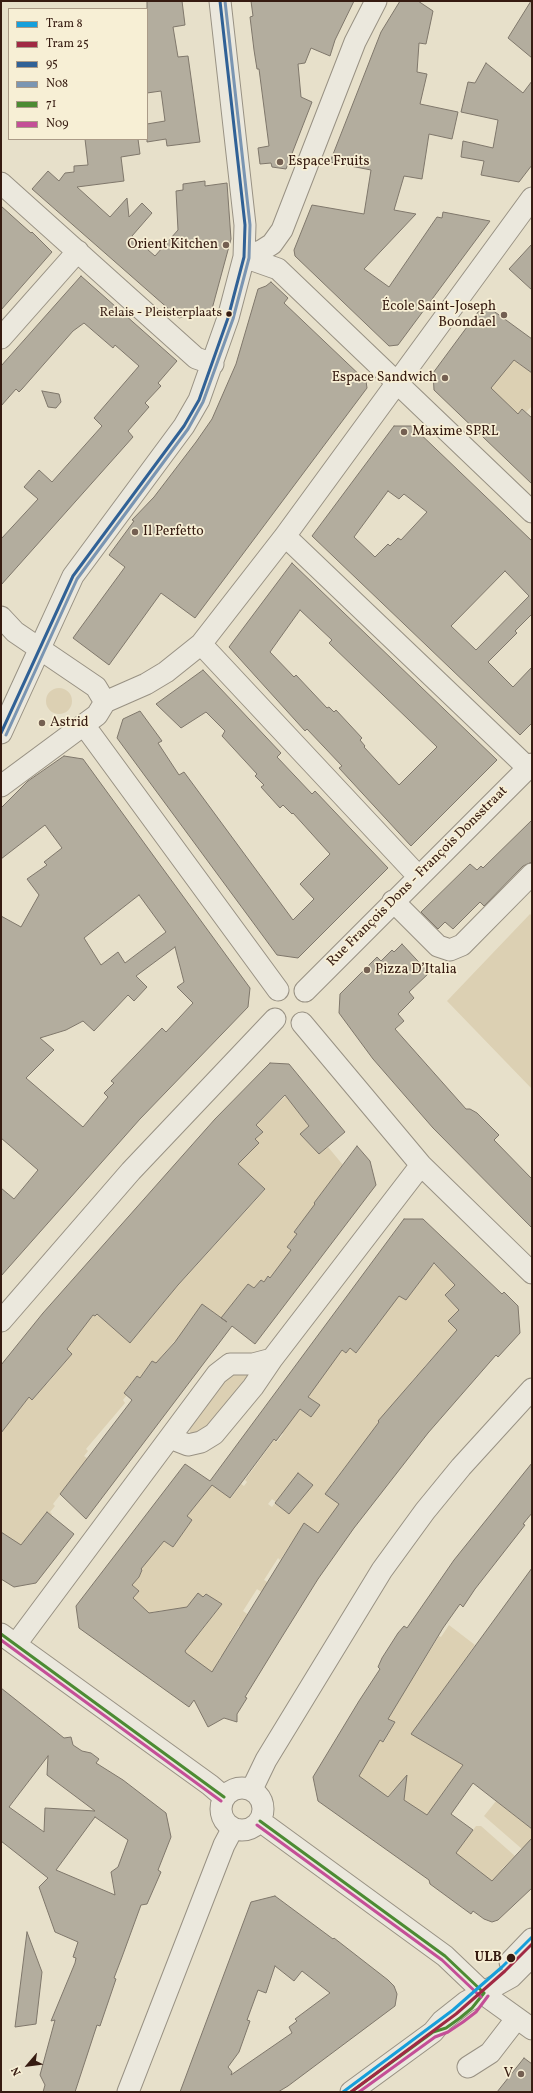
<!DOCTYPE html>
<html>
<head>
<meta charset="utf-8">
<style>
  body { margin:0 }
  #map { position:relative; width:533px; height:2093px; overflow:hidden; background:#e7e0ca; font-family:Vollkorn,serif }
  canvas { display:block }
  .frame { position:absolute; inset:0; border:2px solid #361b11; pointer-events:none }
  .legend { position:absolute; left:8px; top:8px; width:140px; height:132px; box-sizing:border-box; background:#f7efd5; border:1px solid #aa9a87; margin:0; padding:5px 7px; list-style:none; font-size:12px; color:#361b11 }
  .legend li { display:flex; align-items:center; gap:8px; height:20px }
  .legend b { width:20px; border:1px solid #aa9a87 }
  .north { position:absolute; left:8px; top:2045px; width:40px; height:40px; -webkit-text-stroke:3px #f7efd5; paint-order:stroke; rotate:242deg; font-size:11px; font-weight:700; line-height:16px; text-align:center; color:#361b11 }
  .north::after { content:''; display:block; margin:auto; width:14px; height:18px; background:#361b11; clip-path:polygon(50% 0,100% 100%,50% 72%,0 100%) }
</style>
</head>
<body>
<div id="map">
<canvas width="533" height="2093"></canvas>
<div class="frame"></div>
<ul class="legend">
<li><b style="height:5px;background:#169fdb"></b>Tram 8</li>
<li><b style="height:5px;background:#a12944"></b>Tram 25</li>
<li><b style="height:5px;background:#306196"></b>95</li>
<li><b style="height:5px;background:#7a95b2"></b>N08</li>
<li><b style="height:5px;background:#4c8b33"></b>71</li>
<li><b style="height:5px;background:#c44f97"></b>N09</li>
</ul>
<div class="north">N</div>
</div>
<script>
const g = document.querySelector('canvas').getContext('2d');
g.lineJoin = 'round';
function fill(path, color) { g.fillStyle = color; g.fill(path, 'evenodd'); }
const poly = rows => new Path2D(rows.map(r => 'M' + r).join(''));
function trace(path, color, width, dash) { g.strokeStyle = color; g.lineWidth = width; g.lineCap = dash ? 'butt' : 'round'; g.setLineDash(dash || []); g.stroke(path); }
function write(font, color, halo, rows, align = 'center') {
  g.font = font + ' Vollkorn,serif'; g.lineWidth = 3.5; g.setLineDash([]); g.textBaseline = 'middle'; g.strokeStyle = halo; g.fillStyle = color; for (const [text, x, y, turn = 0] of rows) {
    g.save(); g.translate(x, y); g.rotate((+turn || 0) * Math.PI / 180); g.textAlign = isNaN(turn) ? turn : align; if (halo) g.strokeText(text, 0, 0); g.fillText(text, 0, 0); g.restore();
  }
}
fill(poly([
  [506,354,532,373,532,406,526,412,522,409,518,414,507,404,502,409,490,397,490,372,499,378,503,373],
  '46 701a13 13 0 1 1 26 0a13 13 0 1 1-26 0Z',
  [530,914,532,916,532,1089,447,1001],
  [291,1091,303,1106,297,1111,309,1126,300,1134,319,1154,328,1147,343,1165,314,1203,324,1210,304,1219,294,1231,297,1234,287,1247,293,1252,270,1278,268,1276,264,1282,261,1280,254,1288,248,1284,236,1299,227,1322,202,1304,188,1324,185,1349,175,1341,161,1357,165,1360,160,1367,152,1361,140,1378,137,1376,124,1392,127,1395,123,1400,125,1403,86,1449,88,1451,84,1456,88,1459,53,1504,55,1506,50,1512,52,1514,45,1525,39,1522,34,1529,20,1565,7,1536,1,1532,1,1433,29,1397,32,1400,41,1390,39,1388,44,1382,47,1384,72,1354,58,1341,97,1313,130,1343,175,1289,265,1190,229,1155,259,1143,255,1139,263,1132,256,1125],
  [427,1260,433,1266,435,1264,455,1285,445,1295,459,1310,448,1321,469,1327,445,1344,424,1367,426,1369,419,1378,416,1376,331,1485,342,1506,318,1533,304,1524,280,1560,278,1558,264,1580,267,1582,267,1589,275,1601,257,1589,243,1611,260,1623,242,1627,239,1626,230,1641,237,1646,220,1657,216,1666,219,1690,183,1657,186,1652,152,1627,164,1610,153,1612,153,1614,136,1610,140,1605,133,1598,139,1591,131,1584,139,1577,142,1570,139,1568,164,1541,173,1547,192,1520,187,1516,200,1500,210,1483,231,1498,241,1484,244,1486,247,1482,245,1480,274,1440,277,1442,283,1434,277,1429,292,1420,299,1408,320,1405,308,1397,338,1348,346,1353,350,1348,357,1353,368,1337,391,1289,406,1300,417,1286],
  [298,1474,312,1484,289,1514,275,1503,272,1507,268,1504,272,1499,276,1502],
  [222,1604,199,1634,183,1624],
  [228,1374,248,1374,250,1376,210,1434,191,1434,189,1429],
  [449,1625,475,1645,412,1734,463,1765,436,1802,451,1813,440,1829,462,1845,476,1826,481,1826,515,1856,502,1869,508,1875,499,1891,478,1876,481,1872,472,1865,396,1818,400,1787,395,1788,381,1805,349,1782,364,1754,370,1757,380,1740,384,1742,395,1722,385,1717,391,1709,393,1711,402,1696,400,1695,417,1672,439,1636,441,1637],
  [496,1801,532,1829,532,1838,522,1849,484,1816]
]), '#dcd0b3');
const building = poly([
  [147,1,182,1,185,25,173,27,178,57,188,56,200,142,167,146,166,139,147,142,147,124,165,121,161,91,147,93,147,1],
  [251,1,354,1,335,40,330,56,311,48,305,63,298,64,301,97,312,102,286,169,272,167,271,163,260,164,258,148,269,146,259,69,257,69,254,50,250,17,253,16,251,1],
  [400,1,418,1,433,11,426,44,419,43,417,72,427,74,420,104,458,112,452,139,429,134,422,179,404,176,394,210,416,214,364,269,389,287,437,217,442,218,443,212,490,221,398,345,389,346,295,256,294,250,312,205,364,214,371,170,330,162,381,32,400,1],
  [531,1,532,1,532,58,508,38,531,1],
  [486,63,523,93,532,81,532,165,519,182,481,175,484,161,461,157,463,141,493,148,498,120,461,112,468,82,475,83,486,63],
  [85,139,138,139,140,154,121,157,124,181,77,187,110,217,127,198,129,217,142,203,152,213,132,236,155,256,178,230,176,191,183,190,183,184,205,181,205,186,227,183,231,239,212,309,179,318,32,189,48,171,59,181,65,173,74,172,74,166,88,165,85,139],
  [1,206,31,233,32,232,52,252,1,310,1,206],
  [532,244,532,290,509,269,532,244],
  [81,276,177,361,158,383,161,386,145,403,149,407,128,431,133,437,1,585,1,539,38,499,24,487,39,470,52,482,102,426,94,418,139,366,115,345,113,348,84,323,73,331,22,389,19,392,16,389,1,406,1,366,81,276],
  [271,282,288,298,284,303,366,381,367,388,195,618,161,593,109,665,73,638,125,567,109,555,134,521,132,520,154,497,196,442,212,419,236,364,258,289,266,286,271,282],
  [484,304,532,339,532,373,514,360,491,388,518,414,522,409,532,418,532,484,434,390,433,373,484,304],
  [42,391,59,394,61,402,56,408,48,407,42,391],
  [394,426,412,426,532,541,532,614,515,631,517,633,488,662,513,687,532,667,532,723,520,735,312,536,394,426],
  [388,491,399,499,404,494,427,512,401,540,398,538,390,546,388,544,375,557,354,537,388,491],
  [505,571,529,596,476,650,451,626,505,571],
  [292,563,497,760,411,846,339,768,342,766,307,729,305,731,229,647,292,563],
  [300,610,332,640,329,643,437,747,399,785,364,747,365,746,360,740,362,738,336,710,334,712,329,707,327,708,296,675,294,677,270,652,300,610],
  [203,670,281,753,277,757,312,794,315,791,388,868,298,958,277,955,117,738,123,719,140,711,162,741,158,743,179,775,184,772,293,920,314,899,300,884,330,854,293,813,292,814,283,805,280,808,261,787,264,785,255,776,257,774,222,736,225,731,206,712,181,728,156,704,203,670],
  [64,756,83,759,158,862,250,988,248,1007,140,1119,1,1276,1,1188,14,1199,38,1170,1,1138,1,916,21,927,39,895,27,879,47,865,44,862,62,848,45,825,1,859,1,808,28,781,64,756],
  [139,895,166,932,125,963,118,952,101,965,84,938,139,895],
  [175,947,184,982,177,987,193,1003,166,1032,162,1028,111,1081,114,1083,104,1093,108,1097,83,1127,26,1078,54,1050,40,1038,66,1030,83,1021,94,1031,128,995,134,1001,147,987,136,976,175,947],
  [532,820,532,862,523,866,484,906,480,902,453,929,445,922,438,929,421,912,470,864,477,870,481,866,483,868,532,820],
  [402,944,429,973,409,992,414,998,398,1014,404,1021,395,1029,466,1109,470,1109,477,1113,499,1135,494,1140,532,1179,532,1228,433,1128,373,1059,339,1013,340,994,377,957,381,961,392,950,394,952,402,944],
  [270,1063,289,1064,345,1132,319,1154,300,1134,309,1126,285,1095,256,1125,263,1132,255,1139,259,1143,238,1164,265,1189,178,1285,130,1343,97,1314,95,1316,93,1315,67,1349,72,1354,32,1400,29,1397,1,1433,1,1365,43,1313,215,1119,270,1063],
  [357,1146,370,1161,376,1185,255,1344,232,1326,86,1519,60,1494,132,1400,124,1393,137,1376,140,1378,152,1361,156,1363,175,1342,202,1304,227,1322,221,1318,248,1284,254,1288,261,1280,264,1282,268,1276,270,1278,291,1250,287,1247,297,1234,294,1232,315,1204,314,1203,357,1146],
  [404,1219,423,1219,502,1294,504,1292,518,1306,520,1333,498,1357,496,1355,428,1433,354,1528,318,1579,280,1640,245,1697,247,1698,237,1714,237,1722,224,1718,208,1727,194,1700,189,1707,79,1628,76,1606,185,1464,210,1481,404,1219],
  [434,1263,455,1285,445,1295,459,1310,448,1321,457,1330,378,1421,379,1422,325,1494,339,1504,318,1533,304,1523,212,1672,186,1653,185,1651,222,1604,206,1594,203,1597,198,1593,187,1607,149,1613,133,1598,139,1591,132,1585,139,1577,142,1570,141,1569,164,1541,173,1547,192,1520,187,1516,212,1485,230,1498,274,1439,276,1441,300,1409,311,1417,320,1405,308,1397,342,1350,346,1353,350,1348,356,1353,399,1296,406,1300,434,1263],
  [532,1463,532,1513,523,1524,525,1525,475,1589,463,1607,460,1604,443,1628,388,1719,395,1722,383,1742,380,1740,359,1776,388,1797,407,1775,404,1800,427,1815,463,1765,411,1734,532,1568,532,1829,473,1783,451,1814,473,1830,456,1853,492,1881,532,1838,532,1888,498,1920,492,1922,484,1919,473,1911,471,1914,460,1906,430,1884,429,1880,318,1801,313,1777,359,1701,380,1669,378,1667,382,1658,398,1633,404,1626,407,1628,454,1560,532,1463],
  [298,1473,313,1485,289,1514,275,1503,298,1473],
  [47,1512,74,1534,36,1583,14,1587,1,1579,1,1532,21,1545,47,1512],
  [1,1688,64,1738,71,1737,73,1745,82,1751,91,1753,99,1759,96,1763,123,1780,166,1813,171,1837,158,1870,161,1872,147,1904,141,1905,122,1957,114,1978,116,1979,100,2026,97,2025,75,2092,43,2092,45,2085,40,2075,55,2020,51,2021,75,1963,76,1958,73,1957,78,1942,55,1932,39,1887,48,1878,1,1841,1,1688],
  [48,1756,47,1775,95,1811,45,1808,44,1832,9,1807,48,1756],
  [95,1817,128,1840,118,1867,111,1872,115,1895,56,1870,95,1817],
  [275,1896,333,1939,334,1938,388,1980,394,1986,397,1994,395,2006,288,2086,278,2092,180,2092,251,1902,275,1896],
  [275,1966,294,1981,302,1971,330,1993,295,2019,297,2021,289,2027,292,2033,231,2075,232,2072,228,2067,239,2052,250,2021,247,2020,258,1990,266,1993,275,1966],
  [27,1932,42,1972,36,2024,15,2027,27,1932],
  [524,2058,532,2064,532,2092,497,2092,524,2058]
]);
fill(building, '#b3ad9e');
trace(building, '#7f776b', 1);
const minor = poly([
  [1,183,196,358,213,364],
  [244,257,278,269,532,512],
  [244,257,261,251,272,244,282,230,355,42,376,1],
  [1,338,78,251],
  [285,536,528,768],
  [1,617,15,632,96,687,105,702],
  [201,644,418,876],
  [84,725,278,990],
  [1,733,73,576,184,426,199,400,228,318,244,257,245,225,220,1],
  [1,786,97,715,105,702,146,684,166,672,201,644,285,536,532,198],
  [393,901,438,946,450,950,462,945,532,874],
  [305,991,532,764],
  [302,1023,421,1165,532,1273],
  [1,1321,131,1171,275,1019],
  [170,1438,188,1445,201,1442,214,1434,253,1387,272,1359,421,1165],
  [1,1634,210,1785,224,1797],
  [16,1644,217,1374,230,1364,253,1364,272,1359],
  '221 1809a21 21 0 1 1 42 0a21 21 0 1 1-42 0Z',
  [252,1789,266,1760,382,1570,425,1511,461,1467,532,1389],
  [260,1821,445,1956,489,1998,532,2029],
  [510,1962,532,1939],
  [468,2067,490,2053,517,2018],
  [128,2092,224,1845,233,1828],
  [351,2092,433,2032,442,2021,466,2002,511,1977,532,1956]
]);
trace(minor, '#989183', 23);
trace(minor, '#ebe8dd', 21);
trace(poly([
  [1,733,73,576,184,426,199,400,228,318,244,257,245,225,220,1]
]), '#306196', 3);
trace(poly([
  [6,735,77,579,188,429,203,402,233,319,249,258,250,225,225,1]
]), '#7a95b2', 3);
trace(poly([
  [1,1634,224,1797],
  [260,1821,445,1956,484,1993],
  [351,2092,433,2032,446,2028,460,2018,472,2008,484,1993]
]), '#4c8b33', 3);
trace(poly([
  [1,1640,221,1801],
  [257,1825,442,1960,481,1997],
  [359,2092,435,2037,448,2032,463,2022,476,2012,488,1996]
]), '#c44f97', 3);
trace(poly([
  [343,2092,453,2010,502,1967,532,1937]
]), '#169fdb', 3);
trace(poly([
  [351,2092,456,2014,505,1971,532,1944]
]), '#a12944', 3);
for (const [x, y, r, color] of [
  [280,162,4,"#746052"],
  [226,245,4,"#746052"],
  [229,314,3.5,"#361b11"],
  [504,315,4,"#746052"],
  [445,378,4,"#746052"],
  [404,432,4,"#746052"],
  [135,532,4,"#746052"],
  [42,723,4,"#746052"],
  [367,970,4,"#746052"],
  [511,1958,5,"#361b11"],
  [521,2074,4,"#746052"]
]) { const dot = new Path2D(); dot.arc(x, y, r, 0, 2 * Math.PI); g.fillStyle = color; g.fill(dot); trace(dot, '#f7efd5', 1.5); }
write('13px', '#361b11', '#f7efd5', [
  ["Relais - Pleisterplaats",222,314]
], 'right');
write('14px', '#361b11', '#f7efd5', [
  ["Espace Fruits",288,162],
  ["Orient Kitchen",218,245,"right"],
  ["École Saint-Joseph",496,307,"right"],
  ["Boondael",496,323,"right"],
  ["Espace Sandwich",437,378,"right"],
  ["Maxime SPRL",412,432],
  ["Il Perfetto",143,532],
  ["Astrid",50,723],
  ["Pizza D’Italia",375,970],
  ["V",513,2074,"right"]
], 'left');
write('14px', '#361b11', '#f7efd5', [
  ["Rue François Dons - François Donsstraat",418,877,-45]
]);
write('bold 14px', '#361b11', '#f7efd5', [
  ["ULB",502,1958]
], 'right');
</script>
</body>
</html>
